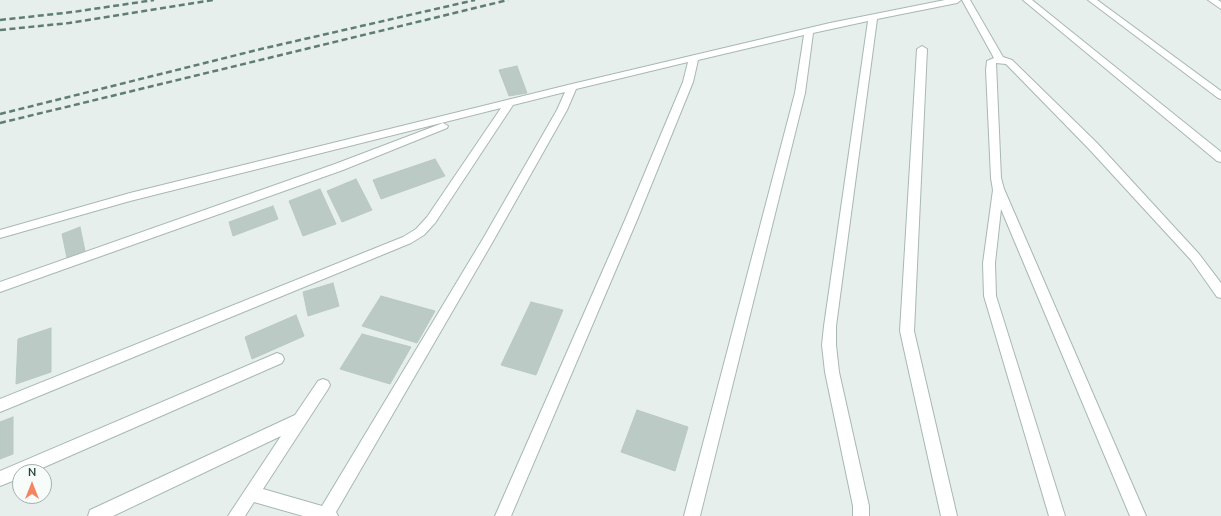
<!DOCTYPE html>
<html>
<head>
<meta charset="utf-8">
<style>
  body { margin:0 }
  #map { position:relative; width:1221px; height:516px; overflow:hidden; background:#e6efeb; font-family:"Nunito Sans",sans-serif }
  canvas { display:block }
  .north { position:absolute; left:12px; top:464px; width:40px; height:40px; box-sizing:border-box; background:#f7fbf9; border:1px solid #a3b1ad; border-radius:50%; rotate:0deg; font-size:11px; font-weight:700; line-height:16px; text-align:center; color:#24423a }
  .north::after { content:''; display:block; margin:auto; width:14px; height:18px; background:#f4845f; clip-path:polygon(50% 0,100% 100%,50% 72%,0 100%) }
</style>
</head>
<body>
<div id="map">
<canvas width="1221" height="516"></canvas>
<div class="north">N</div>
</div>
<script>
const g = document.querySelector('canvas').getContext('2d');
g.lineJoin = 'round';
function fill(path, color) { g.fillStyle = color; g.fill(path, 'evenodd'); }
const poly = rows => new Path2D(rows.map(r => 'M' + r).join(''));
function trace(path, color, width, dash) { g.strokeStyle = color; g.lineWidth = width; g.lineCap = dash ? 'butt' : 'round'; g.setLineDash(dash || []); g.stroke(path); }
const building = poly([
  [517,66,527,93,509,96,499,70,517,66],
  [435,159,445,176,381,199,373,180,435,159],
  [356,179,372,210,342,222,327,191,356,179],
  [320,189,336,224,303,236,289,201,320,189],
  [273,206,278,219,233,236,229,222,273,206],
  [80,227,85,251,67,258,62,234,80,227],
  [333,283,339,306,308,316,303,292,333,283],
  [381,296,435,311,417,343,362,326,381,296],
  [531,302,563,310,536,375,501,365,531,302],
  [296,315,304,336,252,359,245,337,296,315],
  [51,328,51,372,16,384,18,339,51,328],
  [362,334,411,347,390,384,340,369,362,334],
  [637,410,688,427,675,471,621,452,637,410],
  [13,417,13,454,0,459,0,422,13,417]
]);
fill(building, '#bbcac4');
trace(building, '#b8c9c2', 1);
const minor = poly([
  [945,0,961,0,957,3,877,19,836,326,836,345,839,372,869,506,869,516,853,516,853,506,825,372,822,345,824,326,868,21,813,33,805,93,700,516,684,516,795,93,804,35,698,60,693,82,637,220,511,516,495,516,625,220,683,82,688,62,576,89,567,110,492,243,336,512,338,516,303,516,254,502,245,516,228,516,281,436,113,516,88,516,90,510,295,415,318,381,323,379,328,381,330,385,328,389,263,489,322,506,484,237,557,110,565,92,513,105,435,223,424,235,411,243,0,412,0,399,403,237,416,229,427,217,501,108,130,201,0,238,0,230,130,193,572,84,830,23,945,0],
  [962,0,970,0,1003,57,1012,60,1097,143,1199,254,1221,283,1221,298,1217,297,1191,260,1089,149,1006,64,996,63,1001,178,1004,189,1146,516,1130,516,1001,209,995,263,996,296,1065,516,1049,516,984,296,983,263,993,190,991,178,986,70,987,61,994,58,962,0],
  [1023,0,1032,0,1221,152,1221,162,1217,161,1023,0],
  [1088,0,1097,0,1221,91,1221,99,1218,98,1088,0],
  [1208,0,1218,0,1221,2,1221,9,1208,0],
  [922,46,927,49,914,331,957,516,941,516,900,331,917,49,922,46],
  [443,123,448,126,447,128,343,170,0,292,0,282,335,164,443,123],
  [277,353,282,355,284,359,282,363,33,472,20,472,20,478,0,486,0,471,277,353]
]);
trace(minor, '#a8b8b2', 2);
fill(minor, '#fff');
trace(poly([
  [0,20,73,12,154,0],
  [0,30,69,23,213,0],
  [0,114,261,49,475,0],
  [0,123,508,0]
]), '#5f7d75', 2.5, [6, 3.5]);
</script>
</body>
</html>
